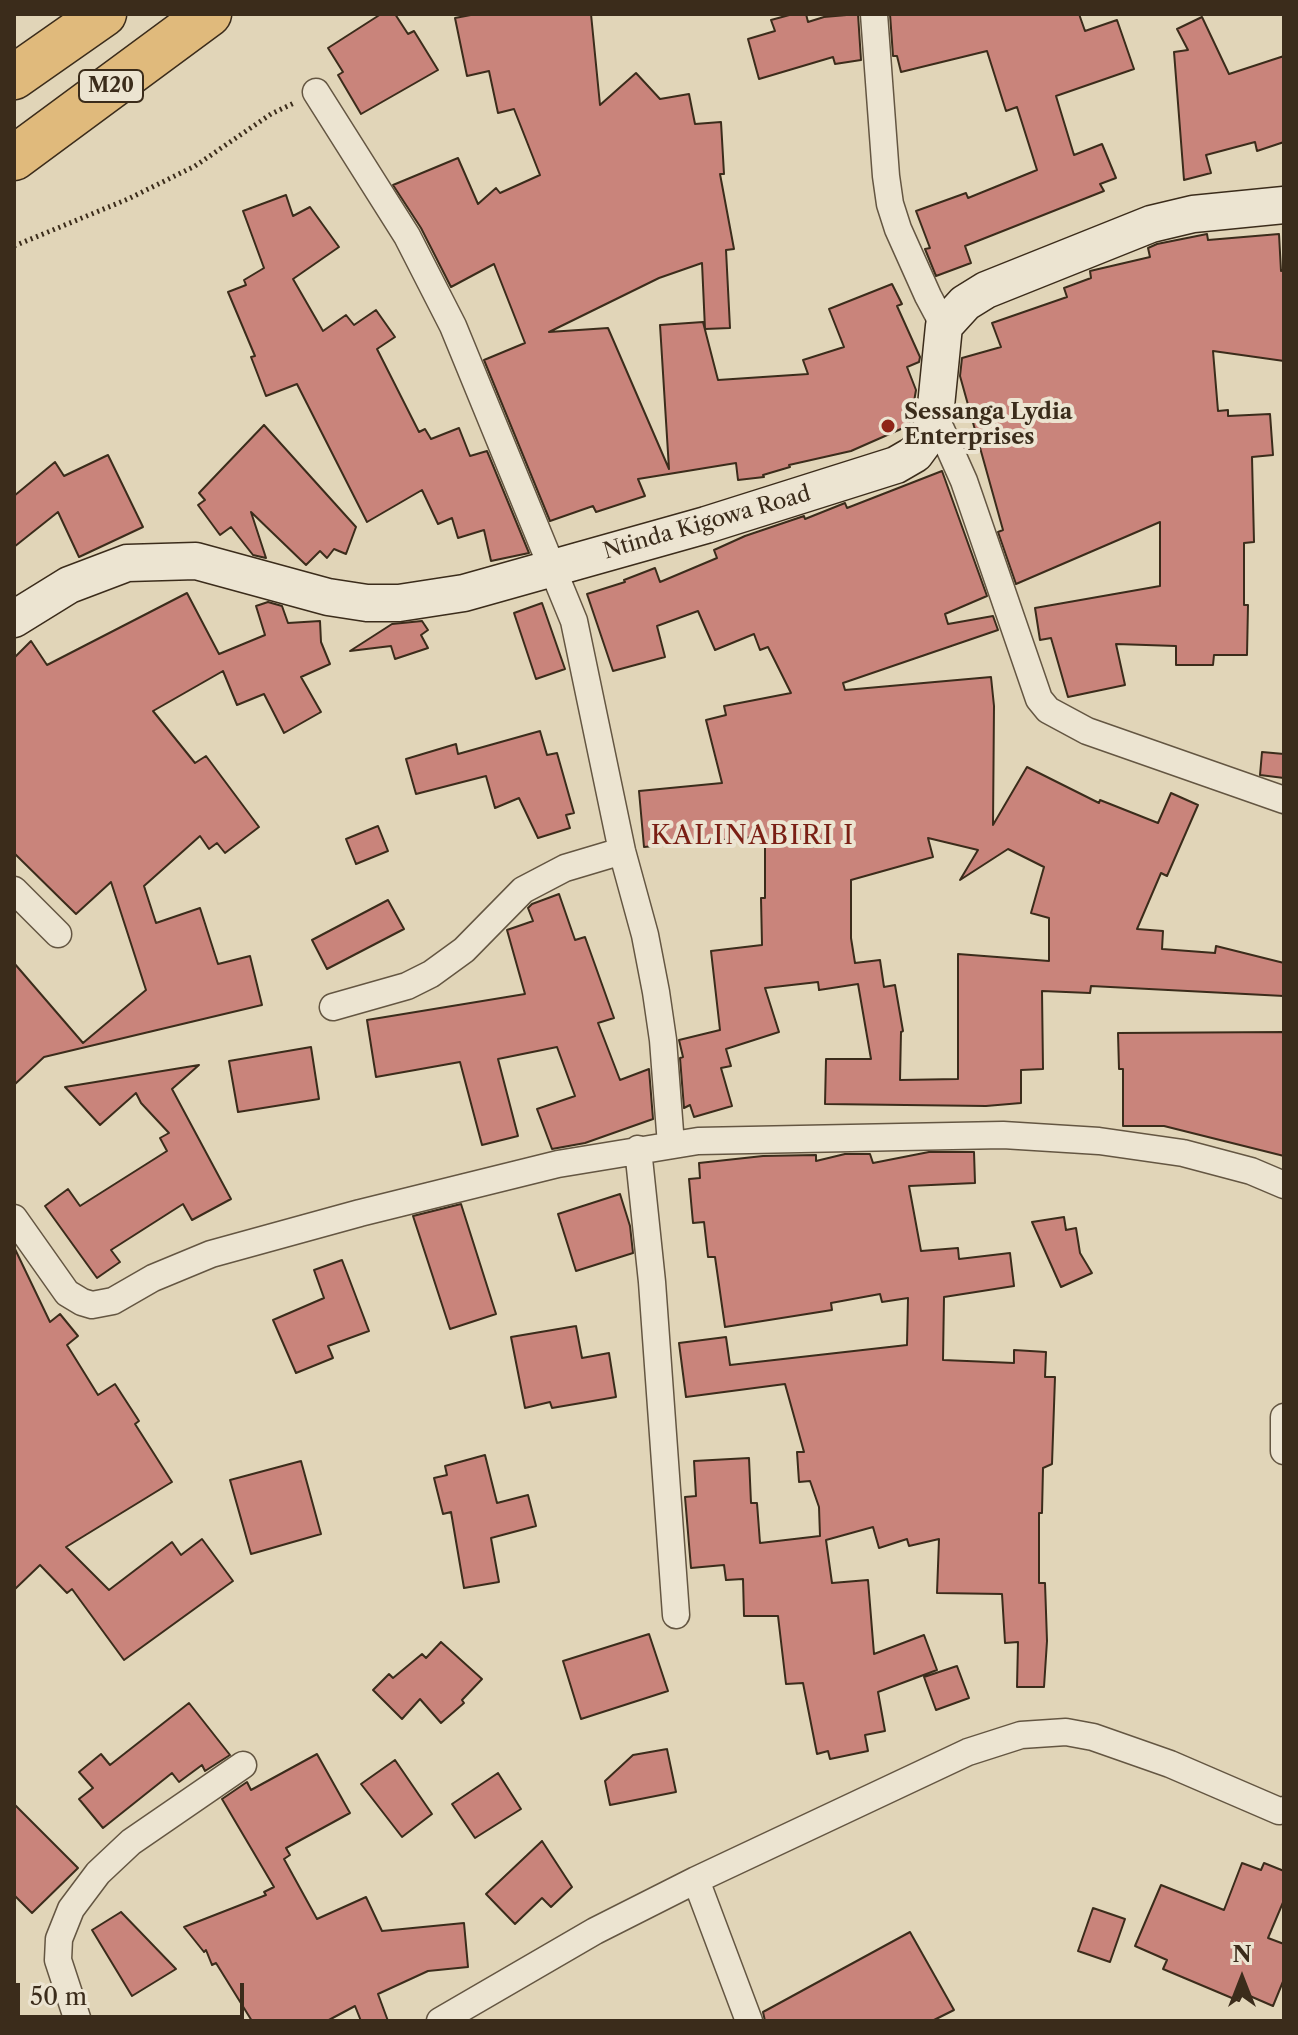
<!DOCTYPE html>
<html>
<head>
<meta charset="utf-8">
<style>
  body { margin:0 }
  #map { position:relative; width:1298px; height:2035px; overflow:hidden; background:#e1d5b8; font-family:"Libre Caslon Text",serif }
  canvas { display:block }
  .frame { position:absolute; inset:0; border:16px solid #3b2c1b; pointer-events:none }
  .north { position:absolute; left:1202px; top:1939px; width:80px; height:80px; -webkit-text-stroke:6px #ece4d1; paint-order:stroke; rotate:0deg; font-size:22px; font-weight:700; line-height:32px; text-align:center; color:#3b2c1b }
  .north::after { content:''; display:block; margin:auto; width:28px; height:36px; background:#3b2c1b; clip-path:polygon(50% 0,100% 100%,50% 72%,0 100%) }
  .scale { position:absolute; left:16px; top:1983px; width:228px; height:36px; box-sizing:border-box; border:4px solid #3b2c1b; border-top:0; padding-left:10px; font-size:24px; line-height:28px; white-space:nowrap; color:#3b2c1b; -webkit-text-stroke:6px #ece4d1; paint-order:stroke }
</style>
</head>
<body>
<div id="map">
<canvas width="1298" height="2035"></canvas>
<div class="frame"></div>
<div class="north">N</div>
<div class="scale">50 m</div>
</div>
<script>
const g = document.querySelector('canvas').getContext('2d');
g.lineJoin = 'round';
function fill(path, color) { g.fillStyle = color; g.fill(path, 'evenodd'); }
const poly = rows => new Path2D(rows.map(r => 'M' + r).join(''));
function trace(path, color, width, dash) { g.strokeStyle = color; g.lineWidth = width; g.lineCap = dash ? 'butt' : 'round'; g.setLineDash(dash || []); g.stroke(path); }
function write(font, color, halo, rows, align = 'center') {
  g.font = font + ' "Libre Caslon Text",serif'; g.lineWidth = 8; g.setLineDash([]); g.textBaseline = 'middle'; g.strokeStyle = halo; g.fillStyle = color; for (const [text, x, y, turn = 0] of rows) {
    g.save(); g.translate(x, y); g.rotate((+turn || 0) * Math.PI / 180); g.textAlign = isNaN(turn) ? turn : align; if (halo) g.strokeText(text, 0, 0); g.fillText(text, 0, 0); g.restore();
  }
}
const building = poly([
  [381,14,395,14,408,34,414,31,438,70,361,114,338,75,343,72,328,48,381,14],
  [476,14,591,14,600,105,636,73,660,99,689,94,695,124,721,122,724,174,720,174,734,249,726,250,730,328,705,329,702,263,659,278,549,332,608,328,669,469,660,325,703,322,718,380,808,374,803,360,844,347,829,309,892,284,902,304,897,306,920,357,919,362,907,367,916,390,910,425,851,451,789,465,790,467,763,475,764,477,738,480,736,463,638,479,645,496,596,512,593,506,550,521,484,360,525,343,494,264,451,287,421,228,393,185,458,158,478,204,496,188,500,193,540,175,514,109,498,113,489,71,467,76,455,18,476,14],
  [793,14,806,14,808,22,824,17,858,14,861,60,835,64,833,57,759,79,748,39,775,31,771,20,793,14],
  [890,14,1079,14,1085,31,1117,20,1134,69,1056,96,1074,155,1102,144,1116,178,1100,184,1104,191,965,246,971,263,936,276,925,249,930,248,916,211,966,193,968,198,1037,170,1017,107,1006,111,987,51,901,72,897,56,893,56,890,14],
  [1202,17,1229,74,1284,56,1284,142,1257,151,1255,142,1206,155,1211,173,1184,180,1174,52,1188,50,1177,29,1202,17],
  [286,195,293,216,310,207,339,247,293,279,323,331,346,315,354,325,376,310,395,337,377,349,419,432,425,429,431,439,459,428,470,456,487,451,529,553,491,561,484,530,458,538,452,518,438,524,422,490,367,522,297,384,266,396,251,357,255,356,228,292,246,285,244,280,264,268,243,211,286,195],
  [1207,234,1208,240,1279,234,1281,271,1284,270,1284,361,1213,351,1218,411,1228,410,1228,416,1270,414,1273,455,1252,457,1254,542,1244,543,1244,605,1248,605,1247,655,1214,655,1213,665,1176,665,1176,646,1116,644,1125,685,1068,697,1051,638,1040,640,1035,608,1160,586,1160,522,1016,584,998,532,1003,530,960,376,962,358,1001,347,992,323,1067,297,1064,288,1091,278,1090,271,1150,257,1148,248,1157,244,1207,234],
  [264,425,356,527,346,554,334,549,327,558,320,551,306,565,251,512,266,558,253,555,231,527,220,535,198,505,205,500,199,493,264,425],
  [108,455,143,527,79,557,58,512,14,547,14,496,55,462,64,476,108,455],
  [942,471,987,596,945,614,948,624,993,616,998,630,843,683,845,690,991,677,994,706,993,825,1027,767,1099,803,1100,800,1158,823,1171,793,1198,805,1167,876,1161,873,1137,929,1163,931,1162,949,1215,953,1216,946,1284,963,1284,996,1091,986,1090,993,1042,991,1043,1069,1021,1070,1021,1103,986,1106,825,1104,826,1059,871,1059,858,984,819,990,818,982,765,988,779,1032,726,1049,731,1066,721,1068,732,1106,694,1117,690,1105,684,1108,680,1058,683,1057,679,1040,720,1030,711,951,762,945,761,898,765,898,765,836,644,847,639,791,722,783,706,720,726,715,724,706,791,693,768,647,760,650,754,634,715,650,698,611,657,626,665,657,613,671,587,594,625,582,624,580,655,568,660,582,717,558,714,550,745,536,804,516,805,519,845,503,847,508,942,471],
  [928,838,978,850,960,880,1008,849,1044,867,1031,913,1049,918,1049,961,958,954,958,1079,900,1080,901,1032,903,1031,895,985,884,987,880,960,855,963,851,938,851,880,933,857,928,838],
  [187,593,219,654,265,635,256,606,268,602,282,606,288,623,320,621,321,642,330,664,301,677,321,712,284,733,264,694,237,705,223,671,153,711,195,763,206,756,259,827,225,853,217,843,209,849,200,836,144,886,156,923,200,908,218,964,250,956,262,1005,44,1057,14,1085,14,963,83,1043,146,990,111,882,76,914,14,853,14,658,31,641,47,665,187,593],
  [542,603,565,669,536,679,514,613,542,603],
  [422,621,428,630,421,635,428,648,395,659,391,646,350,651,392,624,422,621],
  [540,731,547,755,557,753,574,813,566,815,570,828,538,838,519,798,495,808,486,776,416,794,406,759,456,744,458,754,540,731],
  [1262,752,1284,754,1284,778,1260,775,1262,752],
  [378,826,388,851,356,864,346,839,378,826],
  [559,894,575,940,585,937,614,1018,598,1023,620,1080,649,1069,653,1119,585,1143,552,1149,537,1109,575,1096,557,1047,498,1059,518,1136,482,1145,460,1062,376,1077,367,1020,525,994,507,930,533,921,528,908,532,904,559,894],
  [388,900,404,929,327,969,312,940,388,900],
  [1284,1032,1284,1156,1164,1126,1123,1126,1123,1069,1119,1069,1118,1033,1284,1032],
  [311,1047,319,1099,238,1112,229,1061,311,1047],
  [199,1065,172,1089,231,1199,192,1220,183,1204,111,1250,120,1262,97,1278,45,1206,68,1189,80,1206,167,1151,160,1138,169,1133,141,1103,136,1093,100,1125,65,1087,199,1065],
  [929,1152,974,1152,975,1183,909,1186,921,1251,958,1248,959,1259,1010,1253,1014,1286,944,1297,943,1360,1014,1363,1014,1350,1046,1352,1045,1377,1055,1377,1052,1464,1043,1468,1042,1513,1039,1513,1039,1583,1045,1583,1047,1641,1044,1687,1017,1687,1018,1642,1005,1643,1002,1594,937,1593,939,1539,909,1546,907,1539,879,1548,873,1527,826,1540,832,1583,868,1580,874,1654,924,1635,937,1670,878,1692,885,1731,865,1735,868,1751,830,1759,828,1751,817,1754,803,1683,786,1684,778,1616,744,1616,743,1579,726,1580,724,1565,691,1568,685,1497,696,1496,694,1461,749,1458,751,1503,757,1503,760,1543,820,1536,819,1507,810,1481,799,1482,797,1452,804,1452,785,1384,686,1397,679,1343,726,1337,730,1365,907,1345,908,1298,882,1302,880,1294,831,1303,832,1310,725,1327,715,1257,708,1257,704,1222,693,1223,689,1179,700,1178,699,1163,763,1156,816,1155,816,1161,845,1154,870,1154,873,1163,929,1152],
  [620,1194,630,1226,633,1253,576,1271,558,1214,620,1194],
  [461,1204,496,1314,450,1329,413,1216,461,1204],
  [1064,1217,1066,1230,1076,1228,1080,1253,1092,1273,1061,1287,1032,1222,1064,1217],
  [14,1247,50,1322,60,1314,78,1336,67,1345,98,1395,115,1384,139,1421,135,1424,172,1482,66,1547,109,1590,172,1542,181,1555,202,1539,233,1581,124,1660,72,1589,67,1593,40,1565,14,1590,14,1247],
  [342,1260,369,1331,328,1346,333,1358,296,1373,273,1320,324,1298,314,1270,342,1260],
  [576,1326,582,1358,609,1353,616,1397,552,1408,550,1402,525,1408,511,1337,576,1326],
  [485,1455,497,1503,528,1495,536,1526,491,1538,499,1582,464,1588,451,1512,443,1514,434,1478,447,1475,445,1466,485,1455],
  [301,1461,321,1534,251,1554,230,1480,301,1461],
  [649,1634,668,1691,581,1719,563,1661,649,1634],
  [441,1642,482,1679,462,1700,464,1703,441,1723,420,1699,402,1719,373,1690,389,1674,393,1678,422,1654,426,1658,441,1642],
  [957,1666,969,1698,936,1710,924,1677,957,1666],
  [189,1703,230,1755,205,1771,202,1765,179,1782,172,1773,103,1828,79,1799,93,1788,79,1772,101,1754,110,1765,189,1703],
  [667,1749,676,1792,610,1805,605,1781,633,1755,667,1749],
  [317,1754,350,1813,286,1848,290,1855,284,1859,317,1919,366,1897,382,1931,464,1923,468,1967,428,1971,378,1994,388,2021,361,2021,355,2006,327,2021,252,2021,216,1963,212,1965,206,1950,204,1952,184,1927,266,1895,264,1892,274,1887,222,1799,247,1782,251,1790,317,1754],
  [395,1760,432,1814,402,1837,361,1784,395,1760],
  [498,1773,521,1809,475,1838,452,1804,498,1773],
  [14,1804,78,1868,32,1913,14,1895,14,1804],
  [542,1841,572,1887,551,1907,542,1898,515,1924,486,1894,542,1841],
  [1242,1863,1261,1870,1264,1863,1284,1871,1284,1900,1268,1938,1284,1944,1284,1979,1273,2006,1243,1993,1239,2001,1163,1969,1167,1960,1135,1946,1161,1885,1224,1910,1242,1863],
  [1093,1908,1125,1919,1110,1962,1078,1951,1093,1908],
  [121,1912,176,1969,132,1996,92,1930,121,1912],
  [910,1932,954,2010,932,2021,765,2021,763,2012,910,1932]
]);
fill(building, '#c9847b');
trace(building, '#3b2c1b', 2);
const street = poly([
  [874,14,886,176,890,204,898,229,928,296,944,326],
  [316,92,407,236,453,326,574,621,622,851,645,935,656,992,663,1040,671,1145],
  [935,416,964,481,1039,699,1048,710,1087,731,1284,800],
  [14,890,58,934],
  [333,1007,407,986,431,974,464,950,523,890,565,868,622,851],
  [638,1149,652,1282,676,1615],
  [14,1218,67,1293,82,1302,92,1305,113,1301,153,1278,211,1254,360,1213,558,1164,698,1141,1003,1135,1099,1141,1183,1153,1251,1171,1284,1185],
  [1284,1417,1284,1451],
  [696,1880,749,2021],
  [78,2021,58,1960,59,1939,71,1909,98,1873,131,1842,243,1765],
  [440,2021,595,1931,696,1880,968,1752,1021,1735,1066,1732,1093,1737,1170,1764,1279,1811,1284,1810]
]);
const secondary = poly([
  [14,619,69,585,127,563,196,561,328,597,367,603,399,603,464,593,706,525,896,465,915,454,929,435,935,416,944,326,965,303,986,290,1151,224,1193,214,1284,205]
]);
const highway = poly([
  [14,77,104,14],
  [14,158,209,14]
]);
trace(street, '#645642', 29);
trace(secondary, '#3b2c1b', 39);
trace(highway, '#3b2c1b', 47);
trace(poly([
  [14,246,128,199,195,166,271,114,294,103]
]), '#3b2c1b', 5, [2, 4]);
trace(street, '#ece4d1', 26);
trace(secondary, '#ece4d1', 36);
trace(highway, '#e0ba7c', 44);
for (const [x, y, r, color] of [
  [888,426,8,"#8f2418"]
]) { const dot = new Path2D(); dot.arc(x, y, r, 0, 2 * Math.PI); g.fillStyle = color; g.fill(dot); trace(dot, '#ece4d1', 3); }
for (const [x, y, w] of [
  [111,86,64]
]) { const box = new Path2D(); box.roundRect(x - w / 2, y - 16, w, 32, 6); g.fillStyle = '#ece4d1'; g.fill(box); trace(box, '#3b2c1b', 2); }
write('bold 20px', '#3b2c1b', null, [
  ["M20",111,86]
]);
write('bold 22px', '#3b2c1b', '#ece4d1', [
  ["Sessanga Lydia",904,413],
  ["Enterprises",904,438]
], 'left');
write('22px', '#3b2c1b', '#ece4d1', [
  ["Ntinda Kigowa Road",707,523,-16]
]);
g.letterSpacing = '2px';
write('26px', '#7a1f14', '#ece4d1', [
  ["KALINABIRI I",753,836]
]);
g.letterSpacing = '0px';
</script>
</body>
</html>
